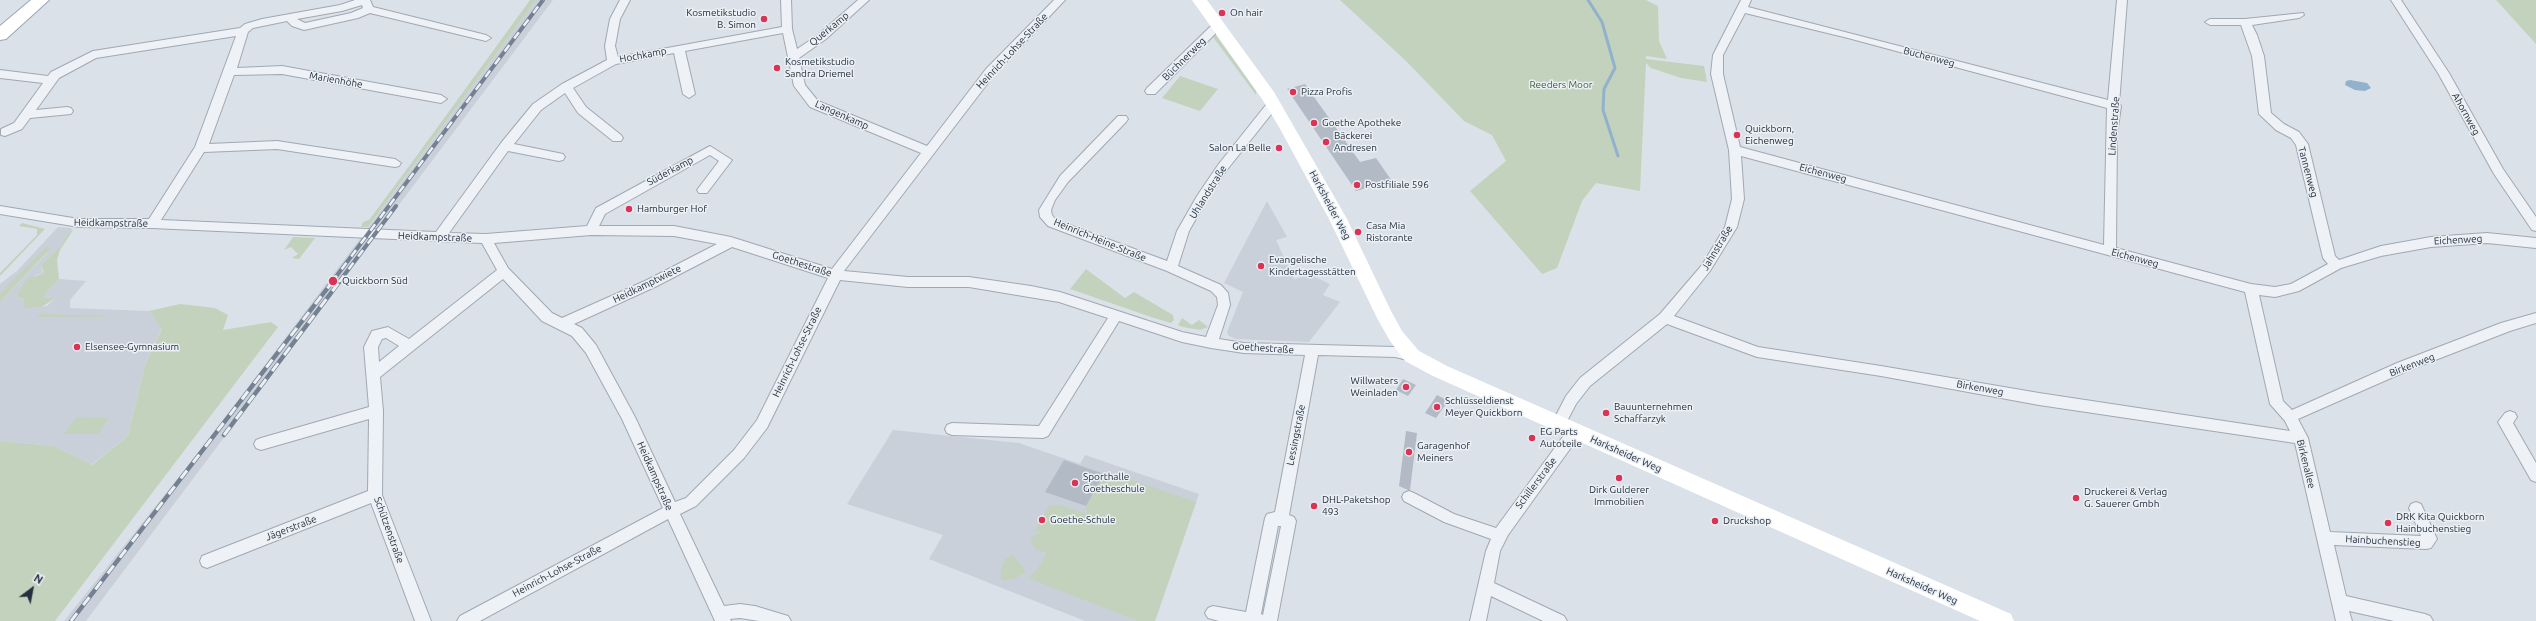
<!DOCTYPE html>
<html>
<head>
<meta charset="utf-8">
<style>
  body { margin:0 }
  #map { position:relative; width:2536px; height:621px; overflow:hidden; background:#dbe1e8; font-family:Ubuntu,sans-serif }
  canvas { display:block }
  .north { position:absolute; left:12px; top:569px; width:40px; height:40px; -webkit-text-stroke:3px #ebf0f5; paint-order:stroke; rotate:32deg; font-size:11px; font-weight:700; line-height:16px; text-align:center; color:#242f3f }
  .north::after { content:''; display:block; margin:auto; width:14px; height:18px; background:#242f3f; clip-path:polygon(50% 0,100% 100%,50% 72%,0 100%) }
</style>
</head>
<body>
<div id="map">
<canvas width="2536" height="621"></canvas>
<div class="north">N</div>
</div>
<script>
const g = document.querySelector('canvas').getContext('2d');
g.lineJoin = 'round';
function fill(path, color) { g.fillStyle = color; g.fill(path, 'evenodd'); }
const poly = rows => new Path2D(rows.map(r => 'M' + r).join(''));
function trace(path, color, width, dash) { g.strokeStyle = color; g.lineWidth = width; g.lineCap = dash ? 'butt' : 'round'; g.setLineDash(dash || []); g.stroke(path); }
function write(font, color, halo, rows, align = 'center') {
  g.font = font + ' Ubuntu,sans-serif'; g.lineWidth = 3; g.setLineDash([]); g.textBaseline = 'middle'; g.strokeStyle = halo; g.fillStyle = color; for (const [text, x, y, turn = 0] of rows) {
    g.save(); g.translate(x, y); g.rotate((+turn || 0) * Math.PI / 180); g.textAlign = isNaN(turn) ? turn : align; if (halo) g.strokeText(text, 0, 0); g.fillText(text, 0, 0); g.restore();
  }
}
fill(poly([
  [536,0,553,0,86,621,64,621,210,438,350,252],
  [1267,201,1287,237,1276,240,1294,279,1311,275,1330,284,1323,295,1340,302,1309,342,1236,339,1229,336,1227,332,1243,292,1224,283],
  [58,227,70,228,73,230,66,235,61,245,41,265,42,271,44,273,36,275,22,286,16,297,24,299,33,308,47,306,55,298,43,297,59,279,86,281,70,300,70,308,149,311,162,328,145,365,128,436,91,465,54,446,0,441,0,302,50,250,0,293,0,284,17,271],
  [893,430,1019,443,1080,464,1085,455,1199,494,1155,621,1085,621,929,559,943,535,847,504]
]), '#c9d0da');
fill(poly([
  [530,0,536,0,368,227,361,227,363,222,369,220,410,165],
  [1340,0,1646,0,1658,6,1659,41,1667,59,1646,56,1646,59,1704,66,1707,82,1681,78,1651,68,1646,63,1640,191,1596,183,1582,201,1557,268,1542,274,1470,191,1506,161,1492,135,1464,121,1405,60],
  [2495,0,2536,0,2536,44,2497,1],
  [1215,34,1256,91,1256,95,1213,37],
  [1180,76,1218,89,1200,111,1162,98],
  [22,223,45,229,0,276,0,273,37,235,37,229,19,226],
  [73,230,60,250,57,260,59,279,43,297,55,298,42,307,28,308,23,306,24,299,16,297,22,286,27,279,44,273,41,265,61,245,66,235],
  [293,237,315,238,299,259,292,258,298,254,291,247,284,250],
  [46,247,51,248,0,302,0,293],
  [1086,269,1125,298,1134,292,1173,315,1174,320,1171,323,1154,318,1070,289],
  [180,304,215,308,228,315,223,330,271,322,278,327,55,621,0,621,0,441,54,446,92,465,128,436,145,365,162,329,149,311],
  [40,314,105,316,107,317,38,317],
  [1182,318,1192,325,1199,320,1208,327,1200,330,1183,327,1178,325],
  [76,417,109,418,98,434,64,434],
  [1106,471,1196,502,1155,621,1138,621,1028,578,1038,568,1047,553,1037,550,1031,543,1032,537,1043,531,1035,531,1049,506,1060,505,1087,514,1086,506],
  [1012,554,1023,567,1025,573,1014,579,1001,580,1001,569,1005,560]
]), '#c3d2bc');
fill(poly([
  [2350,80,2367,83,2371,88,2365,91,2355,90,2345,85,2346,81]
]), '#92b1cc');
trace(poly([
  [1588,0,1602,22,1615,68,1604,89,1603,110,1618,156]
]), '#92b1cc', 3);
fill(poly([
  [1305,84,1360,162,1376,158,1392,181,1356,191,1287,89],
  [1403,379,1416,385,1408,396,1396,390],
  [1437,395,1448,401,1436,418,1425,413],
  [1406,431,1417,433,1410,490,1408,490,1399,486],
  [1064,460,1104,474,1086,506,1045,492]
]), '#b2bac5');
const minor = poly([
  [355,0,370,0,373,7,486,35,491,38,486,41,370,13,358,18,304,30,292,26,287,21,253,28,248,32,237,68,282,66,441,95,447,99,441,103,282,74,234,75,209,144,277,141,395,159,401,163,399,166,395,167,277,149,204,152,161,220,436,232,501,143,533,104,562,84,607,60,605,46,610,19,620,0,630,0,620,19,615,46,618,57,782,27,781,0,791,0,792,29,797,49,818,35,858,0,869,0,826,39,799,58,805,85,818,101,927,146,986,69,1054,0,1065,0,994,75,844,271,908,277,969,277,1031,286,1060,292,1182,332,1206,337,1218,305,1217,297,1211,291,1167,271,1048,226,1040,217,1039,210,1060,176,1118,116,1126,116,1128,119,1126,122,1068,182,1055,200,1051,210,1052,215,1056,220,1167,261,1177,231,1197,196,1218,165,1269,101,1273,100,1277,101,1279,104,1277,107,1226,171,1206,201,1189,231,1178,266,1221,285,1228,293,1230,305,1219,339,1244,343,1395,347,1417,352,1419,356,1417,360,1412,361,1395,357,1318,355,1289,515,1294,517,1296,521,1277,621,1219,621,1208,618,1205,613,1208,608,1213,606,1246,612,1265,518,1267,514,1275,512,1305,355,1244,353,1211,348,1182,342,1119,321,1048,436,1043,438,952,435,947,433,945,429,947,425,952,423,1039,426,1108,318,1059,302,969,287,908,287,840,280,767,428,744,458,696,506,680,514,724,606,740,604,755,606,788,616,791,621,759,621,740,618,730,619,731,621,715,621,668,519,480,621,457,621,460,616,663,508,622,419,586,353,572,336,542,321,503,279,380,377,383,411,382,495,431,621,415,621,371,503,207,568,202,566,200,561,202,556,368,491,369,419,261,450,256,448,254,444,256,440,261,438,369,407,364,347,372,331,388,327,409,339,497,270,482,243,152,228,79,227,0,214,0,206,79,219,149,219,195,147,236,36,96,58,59,78,36,110,67,107,71,108,73,111,71,114,30,118,22,129,5,136,1,135,1,129,14,123,43,83,0,78,0,70,48,76,51,72,93,51,240,28,245,24,262,19,340,5,355,0],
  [362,5,363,8,351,13,305,23,297,19,342,11,362,5],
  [783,33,794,86,810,107,921,153,832,269,731,237,674,226,599,226,605,214,710,155,719,161,697,190,699,193,707,193,732,160,710,146,596,208,587,226,486,234,449,233,508,151,559,161,563,160,565,157,563,154,514,144,541,110,565,93,578,113,613,141,621,141,623,138,621,135,586,107,573,88,616,64,674,53,683,94,689,98,695,94,685,51,783,33],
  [591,235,674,236,717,244,647,280,562,318,552,313,508,268,494,243,591,235],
  [732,247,828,278,757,420,734,450,686,498,675,502,635,417,596,345,582,328,574,324,657,286,732,247],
  [386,338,399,346,379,362,378,347,382,339,386,338],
  [1278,526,1281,526,1263,615,1261,614,1278,526],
  [1741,0,1751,0,1748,7,2108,100,2117,0,2127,0,2119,104,2121,106,2117,134,2116,248,2251,284,2275,287,2291,284,2328,264,2323,258,2296,145,2291,138,2276,130,2259,114,2252,56,2241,25,2210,25,2205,22,2210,19,2245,19,2303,13,2304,15,2299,18,2252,25,2257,35,2264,56,2271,113,2284,124,2299,132,2308,144,2335,256,2339,260,2381,246,2431,237,2487,233,2536,238,2536,248,2487,243,2431,247,2381,256,2341,268,2299,291,2275,297,2259,295,2283,401,2292,410,2397,363,2501,323,2536,313,2536,323,2510,331,2407,371,2298,419,2308,438,2330,532,2421,536,2409,508,2411,504,2416,502,2421,504,2437,539,2431,548,2426,549,2334,545,2346,596,2425,614,2430,616,2433,621,2394,621,2349,611,2352,621,2336,621,2295,443,2039,405,1881,376,1757,357,1667,324,1590,386,1576,404,1564,427,1559,429,1554,427,1552,423,1566,396,1580,378,1660,314,1702,265,1725,227,1732,199,1729,150,1711,74,1713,55,1741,0],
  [1745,13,1848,38,2107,108,2104,245,1740,147,1723,74,1723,55,1745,13],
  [1741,156,2245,292,2270,404,2285,421,2290,431,2039,393,1881,366,1758,347,1674,316,1710,271,1737,227,1744,199,1741,156],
  [2391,0,2401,0,2449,73,2503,169,2536,217,2536,231,2532,230,2494,174,2438,73,2391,0],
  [1217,23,1221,24,1221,28,1155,94,1147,94,1145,91,1147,88,1213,24,1217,23],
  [2510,411,2515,413,2517,417,2513,423,2536,463,2536,482,2531,480,2498,422,2505,413,2510,411],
  [1575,425,1580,427,1582,431,1580,435,1508,535,1500,551,1494,583,1564,616,1567,621,1543,621,1491,596,1486,621,1470,621,1486,551,1491,539,1444,522,1404,501,1402,497,1404,493,1409,491,1414,493,1454,514,1496,528,1570,427,1575,425]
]);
const primary = poly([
  [31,0,49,0,6,39,0,40,0,26,31,0]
]);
trace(minor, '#a0a8b2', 2);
trace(primary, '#9aa6b4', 2);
fill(minor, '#eef1f6');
fill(poly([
  [1192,0,1207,0,1274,92,1347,219,1391,311,1402,331,1419,351,1447,366,2011,614,2014,621,1980,621,1433,376,1405,361,1390,341,1377,318,1329,219,1279,127,1262,99,1192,0]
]), '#fff');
fill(primary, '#fff');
const railFar1 = poly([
  [332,282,543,0],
  [339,282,396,206]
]);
const rail = poly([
  [224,435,340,281],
  [71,621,333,281]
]);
trace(railFar1, '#748192', 4);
trace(rail, '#748192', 4.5);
trace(railFar1, '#ebf0f5', 2.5, [8]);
trace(rail, '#ebf0f5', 3, [10]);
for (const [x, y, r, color] of [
  [1222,13,4,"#db3255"],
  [764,19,4,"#db3255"],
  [777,68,4,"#db3255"],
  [1293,92,4,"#db3255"],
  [1314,123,4,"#db3255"],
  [1737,135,4,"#db3255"],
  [1326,142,4,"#db3255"],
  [1279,148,4,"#db3255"],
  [1357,185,4,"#db3255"],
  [629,209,4,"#db3255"],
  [1358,232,4,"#db3255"],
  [1261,266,4,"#db3255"],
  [333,281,5,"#db3255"],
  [77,347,4,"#db3255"],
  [1406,387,4,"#db3255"],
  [1437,407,4,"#db3255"],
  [1606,413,4,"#db3255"],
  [1532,438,4,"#db3255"],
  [1409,452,4,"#db3255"],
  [1619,478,4,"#db3255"],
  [1075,483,4,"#db3255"],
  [2076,498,4,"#db3255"],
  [1314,506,4,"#db3255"],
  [1042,520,4,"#db3255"],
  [1715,521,4,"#db3255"],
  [2388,523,4,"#db3255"]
]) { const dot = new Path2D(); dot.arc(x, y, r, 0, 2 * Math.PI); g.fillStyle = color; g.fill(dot); trace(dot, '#ebf0f5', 1.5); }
write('10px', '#242f3f', '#ebf0f5', [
  ["Kosmetikstudio",756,13,"right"],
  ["B. Simon",756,25,"right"],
  ["On hair",1230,13],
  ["Kosmetikstudio",785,62],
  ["Sandra Driemel",785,74],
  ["Pizza Profis",1301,92],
  ["Goethe Apotheke",1322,123],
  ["Quickborn,",1745,129],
  ["Eichenweg",1745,141],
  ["Bäckerei",1334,136],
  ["Andresen",1334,148],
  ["Salon La Belle",1271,148,"right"],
  ["Postfiliale 596",1365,185],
  ["Hamburger Hof",637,209],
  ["Casa Mia",1366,226],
  ["Ristorante",1366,238],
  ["Evangelische",1269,260],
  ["Kindertagesstätten",1269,272],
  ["Quickborn Süd",342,281],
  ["Elsensee-Gymnasium",85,347],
  ["Willwaters",1398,381,"right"],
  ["Weinladen",1398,393,"right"],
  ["Schlüsseldienst",1445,401],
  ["Meyer Quickborn",1445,413],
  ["Bauunternehmen",1614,407],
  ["Schaffarzyk",1614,419],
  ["EG Parts",1540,432],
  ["Autoteile",1540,444],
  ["Garagenhof",1417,446],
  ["Meiners",1417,458],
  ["Sporthalle",1083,477],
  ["Goetheschule",1083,489],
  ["Dirk Gulderer",1619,490,"center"],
  ["Immobilien",1619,502,"center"],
  ["Druckerei & Verlag",2084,492],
  ["G. Sauerer Gmbh",2084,504],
  ["DHL-Paketshop",1322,500],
  ["493",1322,512],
  ["DRK Kita Quickborn",2396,517],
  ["Hainbuchenstieg",2396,529],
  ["Goethe-Schule",1050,520],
  ["Druckshop",1723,521]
], 'left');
write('10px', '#242f3f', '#ebf0f5', [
  ["Querkamp",829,29,-39],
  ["Heinrich-Lohse-Straße",1012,51,-47],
  ["Hochkamp",643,55,-10],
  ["Buchenweg",1929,57,15],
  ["Büchnerweg",1184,59,-45],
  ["Marienhöhe",336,80,10],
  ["Ahornweg",2466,114,61],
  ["Langenkamp",842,115,24],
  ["Lindenstraße",2114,126,-86],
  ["Süderkamp",670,171,-28],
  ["Tannenweg",2308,172,75],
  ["Eichenweg",1823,173,15],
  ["Uhlandstraße",1208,192,-58],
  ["Harksheider Weg",1330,205,62],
  ["Heidkampstraße",111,223,1],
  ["Heidkampstraße",435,237,2],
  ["Heinrich-Heine-Straße",1100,240,22],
  ["Eichenweg",2458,240,-3],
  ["Jahnstraße",1717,248,-59],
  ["Eichenweg",2135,258,15],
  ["Goethestraße",802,264,18],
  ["Heidkamptwiete",647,284,-26],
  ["Goethestraße",1263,348,4],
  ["Heinrich-Lohse-Straße",797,352,-64],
  ["Birkenweg",2412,365,-21],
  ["Birkenweg",1980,388,10],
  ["Lessingstraße",1296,435,-79],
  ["Harksheider Weg",1626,454,24],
  ["Birkenallee",2306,464,76],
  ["Heidkampstraße",655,476,66],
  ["Schillerstraße",1536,483,-53],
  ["Jägerstraße",291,528,-21],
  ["Schützenstraße",389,530,70],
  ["Hainbuchenstieg",2383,541,3],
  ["Heinrich-Lohse-Straße",557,571,-28],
  ["Harksheider Weg",1922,586,24]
]);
write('10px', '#3b5c30', '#ebf0f5', [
  ["Reeders Moor",1561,85]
]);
</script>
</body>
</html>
